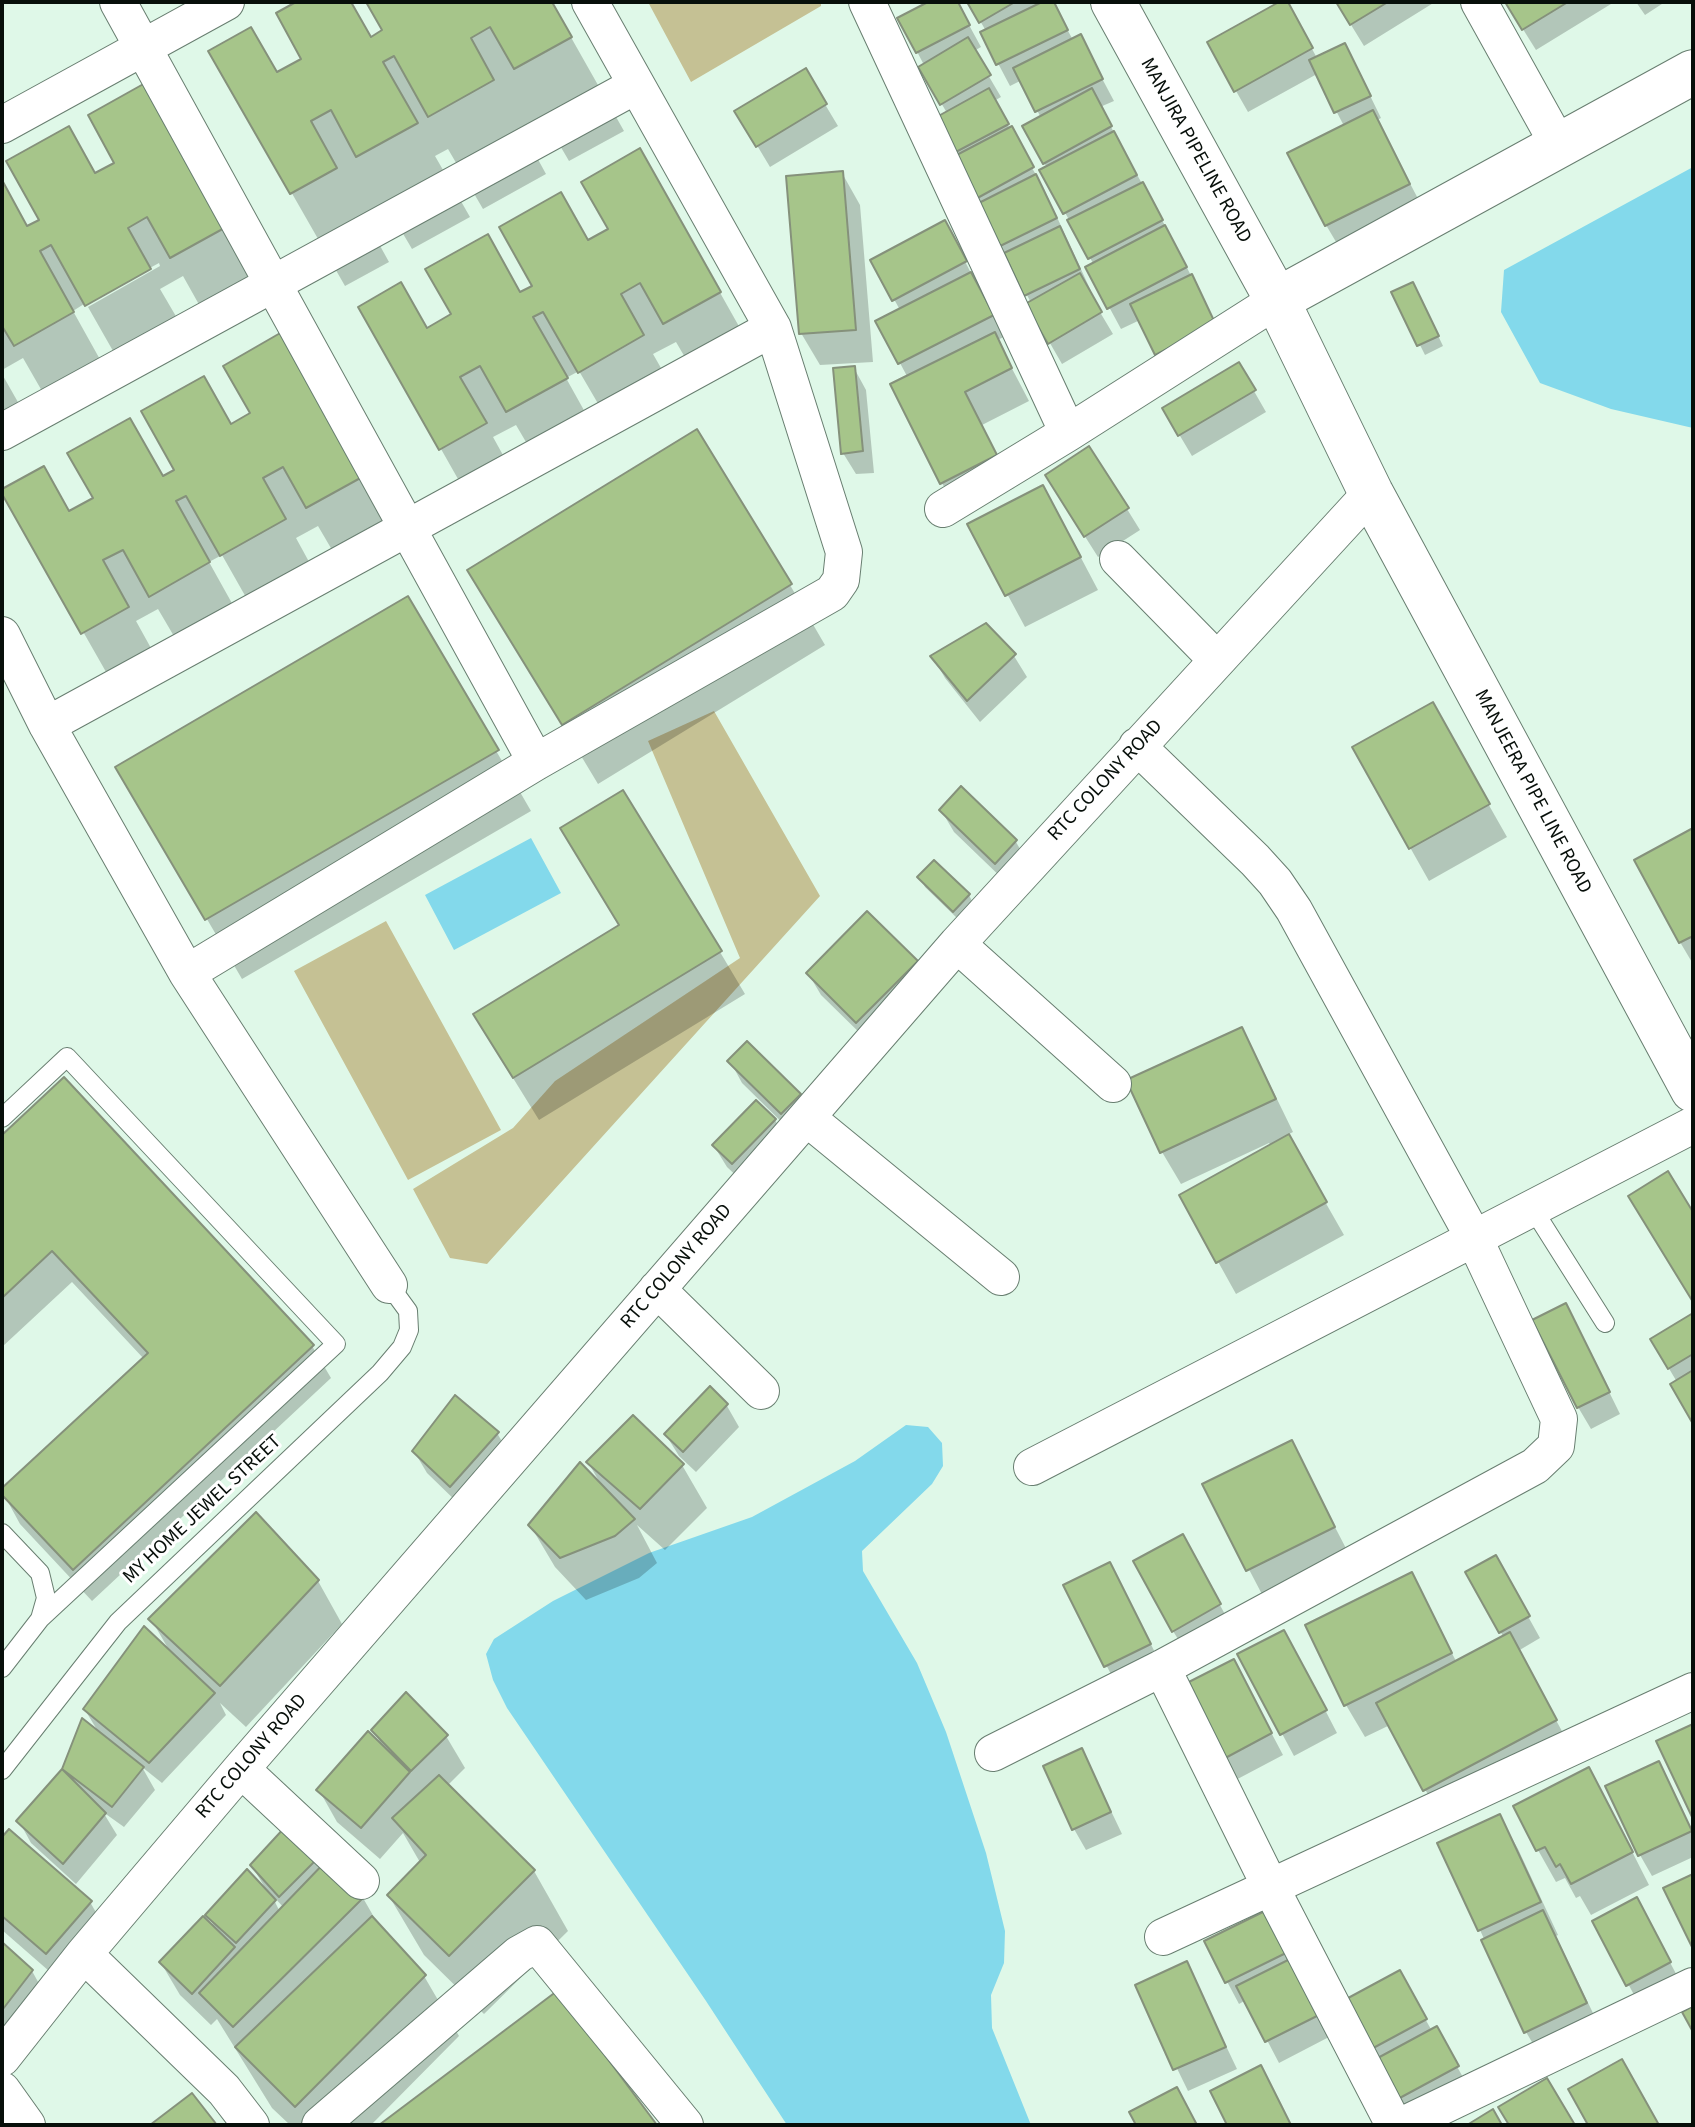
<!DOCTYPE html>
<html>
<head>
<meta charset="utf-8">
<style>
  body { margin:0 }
  #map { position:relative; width:1695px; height:2127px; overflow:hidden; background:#dff8e8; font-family:"Source Sans 3",sans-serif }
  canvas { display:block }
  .frame { position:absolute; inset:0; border:4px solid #070f0a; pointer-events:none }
</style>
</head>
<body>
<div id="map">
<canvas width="1695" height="2127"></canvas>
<div class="frame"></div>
</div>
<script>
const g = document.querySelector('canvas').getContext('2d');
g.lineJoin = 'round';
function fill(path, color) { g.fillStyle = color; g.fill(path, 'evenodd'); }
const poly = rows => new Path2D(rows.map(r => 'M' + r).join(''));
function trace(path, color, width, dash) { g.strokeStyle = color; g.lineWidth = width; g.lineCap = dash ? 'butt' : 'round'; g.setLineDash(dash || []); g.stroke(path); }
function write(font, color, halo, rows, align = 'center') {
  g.font = font + ' "Source Sans 3",sans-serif'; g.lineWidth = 6; g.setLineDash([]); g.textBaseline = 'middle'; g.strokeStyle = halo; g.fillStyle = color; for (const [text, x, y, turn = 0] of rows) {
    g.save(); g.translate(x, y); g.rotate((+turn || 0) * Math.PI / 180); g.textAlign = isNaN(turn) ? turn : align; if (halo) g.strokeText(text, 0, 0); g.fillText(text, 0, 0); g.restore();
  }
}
fill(poly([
  [648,2,821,2,821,6,691,82],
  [714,711,820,896,487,1264,450,1258,413,1189,513,1128,555,1081,740,958,648,741],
  [386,921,501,1130,408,1180,294,971]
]), '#c5c194');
fill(poly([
  [1693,167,1693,428,1611,409,1540,383,1501,312,1504,270],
  [531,838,561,893,454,950,425,895],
  [906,1425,928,1427,942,1443,943,1466,932,1484,862,1551,863,1571,917,1663,946,1732,986,1853,1005,1931,1004,1963,991,1995,992,2028,1031,2125,787,2125,706,2001,507,1708,493,1680,486,1654,494,1639,553,1601,649,1553,752,1517,855,1461]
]), '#83d9eb');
fill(poly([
  [300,2,349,2,371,39,385,31,369,2,551,2,624,131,569,161,545,120,523,132,546,174,483,209,448,149,435,156,470,217,412,249,385,203,363,215,389,262,345,286,211,52,277,74,304,60],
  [932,2,956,2,963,14,981,47,974,51,1001,97,994,101,1044,189,1091,291,1088,292,1113,334,1062,364,1028,305,1031,303,1013,267,1003,272,952,160,947,113,920,67,924,65,900,19],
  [969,2,1052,2,1073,40,1080,37,1114,101,1100,107,1174,242,1227,347,1169,375,1140,320,1121,329,1088,268,1094,265,1042,171,1047,168,1025,127,1041,118,1022,80,1010,86,982,33,986,31],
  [1283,2,1286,2,1317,58,1356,67,1381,118,1377,120,1427,216,1345,257,1326,225,1344,126,1317,74,1248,112,1236,91],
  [1337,2,1435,2,1364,46],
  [1506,2,1610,2,1611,4,1536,50],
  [1636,2,1665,2,1645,15],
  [805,71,838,126,770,167,737,112],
  [146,84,261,286,206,317,183,276,160,289,184,330,121,365,88,307,160,266,159,263,84,304,73,311,107,372,50,405,23,358,2,370,2,184,28,228,42,220,95,176,117,163],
  [842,173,860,205,873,362,820,365,801,333],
  [674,211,754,353,700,383,676,342,653,354,677,396,614,431,579,371,566,378,600,439,543,471,516,425,493,437,519,484,475,509,441,449,426,330,535,287,588,242],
  [956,244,1004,337,997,340,1029,401,982,425,1014,488,960,515,942,483,908,378,878,322,900,310,873,261],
  [1394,293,1418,294,1443,346,1425,355],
  [282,335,396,537,342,567,318,526,296,538,319,580,256,615,222,555,209,562,243,623,185,655,158,609,136,621,162,668,118,693,3,491,69,514,163,479,177,470,230,426,253,414],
  [1239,365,1266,412,1192,456,1164,409],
  [854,368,866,390,874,473,856,474,843,453],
  [2,374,27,418,2,432],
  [1060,497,1127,509,1140,530,1098,557],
  [1061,520,1098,590,1025,627,970,525],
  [469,570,790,585,825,645,598,784],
  [408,599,531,811,242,979,118,767],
  [986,626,1014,656,1027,677,980,722,945,678,933,657],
  [1432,705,1507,837,1429,881,1354,748],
  [961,789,1016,842,1028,863,1008,884,954,832,941,810],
  [1693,830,1693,964,1680,942],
  [920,877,969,895,974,905,960,921,925,887],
  [720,952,745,994,539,1120,500,1057],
  [916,963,929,984,870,1043,821,995,808,973],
  [1241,1029,1259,1062,1293,1132,1287,1135,1344,1235,1236,1294,1181,1195,1271,1146,1269,1143,1181,1184,1162,1152,1129,1081],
  [730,1061,799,1096,812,1117,795,1135,742,1083],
  [775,1120,787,1142,745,1184,727,1167,714,1146],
  [2,1138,312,1346,331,1378,92,1601,20,1524,2,1491,144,1359,72,1282,2,1347],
  [1693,1315,1693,1420,1677,1382,1652,1340],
  [1577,1327,1620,1414,1591,1429,1578,1407],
  [710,1389,727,1406,739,1427,696,1472,679,1456,666,1435],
  [497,1433,510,1455,463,1508,427,1473,414,1451],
  [1291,1442,1352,1560,1266,1602,1205,1485],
  [588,1462,682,1465,707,1508,665,1550,637,1525,657,1563,639,1578,586,1600,555,1567,530,1525,600,1483],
  [1495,1557,1540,1638,1518,1651,1574,1753,1443,1822,1390,1725,1365,1737,1346,1705,1411,1574,1457,1663,1504,1638,1467,1573],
  [1194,1558,1232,1627,1186,1652,1173,1631],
  [318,1581,342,1624,246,1727,220,1703,226,1715,162,1783,142,1767,155,1790,124,1827,103,1812,117,1835,76,1884,31,1843,19,1821,99,1733,85,1710,169,1650,151,1619],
  [1066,1586,1121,1586,1162,1666,1118,1688],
  [1296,1654,1337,1733,1294,1756,1240,1655],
  [1245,1683,1283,1755,1230,1783,1218,1762],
  [373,1730,446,1736,465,1768,447,1786,534,1871,568,1931,484,2014,424,1955,389,1896,421,1864,403,1833,380,1859,337,1822,319,1790,383,1747],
  [1082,1750,1122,1834,1086,1850,1074,1829],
  [1658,1764,1693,1833,1693,1857,1652,1876,1640,1855],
  [1607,1802,1649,1885,1591,1915,1580,1896,1576,1898,1565,1878,1556,1882,1538,1850],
  [1500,1817,1518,1849,1558,1935,1556,1936,1604,2036,1545,2064,1526,2032,1480,1930],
  [286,1828,363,1898,382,1931,424,1976,459,2036,371,2125,290,2125,272,2108,217,2019,211,2025,180,1995,161,1963,216,1930,208,1915,267,1891,252,1866],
  [274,1897,284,1908,280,1912,273,1898],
  [2,1840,90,1902,109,1935,65,1985,2,1930],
  [1266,1912,1329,2037,1279,2063,1246,2000,1239,2004,1206,1942],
  [1648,1921,1682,1985,1640,2006,1595,1922],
  [2,1944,32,1971,56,2014,2,2082],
  [1187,1964,1237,2069,1188,2091,1137,1986],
  [1399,1973,1432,2031,1436,2029,1469,2088,1410,2120,1340,2005]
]), '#0003');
const building = poly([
  [296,2,351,2,371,37,382,30,366,2,552,2,572,37,514,69,490,27,471,38,494,80,428,117,394,56,383,62,418,123,356,157,331,110,311,121,337,168,290,194,208,51,251,27,277,72,301,59,276,13,296,2],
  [928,2,958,2,970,25,916,53,897,18,928,2],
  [967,2,1015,2,979,23,967,2],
  [1042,2,1054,2,1068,30,996,65,980,32,1042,2],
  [1279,2,1288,2,1313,48,1234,92,1207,42,1279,2],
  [1336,2,1388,2,1350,25,1336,2],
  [1505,2,1568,2,1522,30,1505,2],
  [1081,34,1103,79,1035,112,1013,68,1081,34],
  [968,37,991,75,940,105,918,67,968,37],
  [1345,43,1371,96,1334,113,1309,60,1345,43],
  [806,68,827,104,756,147,734,111,806,68],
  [147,82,228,226,170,258,147,217,128,228,151,269,85,306,51,245,40,251,74,312,14,346,2,326,2,180,27,226,39,220,6,161,69,126,95,173,114,163,88,115,147,82],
  [989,88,1009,124,952,154,933,119,989,88],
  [1092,88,1112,126,1043,164,1022,126,1092,88],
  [1373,110,1410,184,1325,226,1287,153,1373,110],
  [1012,126,1034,167,972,201,949,159,1012,126],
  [1114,131,1137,175,1063,214,1039,170,1114,131],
  [640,148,721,292,663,324,640,283,621,294,644,335,578,373,543,312,533,317,568,378,506,412,480,366,460,377,487,423,439,450,358,307,401,282,427,328,451,314,425,269,488,234,520,292,532,286,499,227,561,192,588,240,608,229,581,182,640,148],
  [843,171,856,330,799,334,786,176,843,171],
  [1036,174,1057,218,988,252,967,209,1036,174],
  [1143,182,1163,220,1088,259,1067,220,1143,182],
  [945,220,967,261,892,301,870,260,945,220],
  [1165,225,1187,267,1107,309,1085,267,1165,225],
  [1060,226,1080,269,1024,296,1004,253,1060,226],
  [971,272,994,315,898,364,875,321,971,272],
  [1080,273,1102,312,1048,344,1025,304,1080,273],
  [1192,274,1216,325,1155,355,1130,304,1192,274],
  [1413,282,1439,336,1417,346,1391,292,1413,282],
  [282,332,364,476,306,508,283,467,263,478,286,519,220,556,186,496,176,501,210,562,149,597,123,550,103,560,129,607,81,634,2,494,2,489,44,466,69,511,93,498,67,453,130,418,163,476,174,470,141,411,204,376,231,424,250,413,223,366,282,332],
  [995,332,1012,368,965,392,997,455,940,484,890,384,995,332],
  [1239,362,1256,390,1178,436,1162,408,1239,362],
  [855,366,863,451,841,454,833,368,855,366],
  [697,429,792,584,562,725,467,570,697,429],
  [1089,446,1129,508,1084,537,1045,475,1089,446],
  [1043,485,1081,557,1005,596,967,524,1043,485],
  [408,596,499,750,205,920,115,767,408,596],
  [986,623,1016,654,967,701,930,656,986,623],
  [1433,702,1490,804,1409,849,1352,747,1433,702],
  [961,786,1017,840,995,864,939,810,961,786],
  [623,790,722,951,513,1078,473,1014,619,925,560,828,623,790],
  [1693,828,1693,940,1691,937,1679,943,1634,860,1693,828],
  [934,860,970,894,953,912,917,877,934,860],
  [867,911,918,961,856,1023,806,973,867,911],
  [1242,1027,1276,1099,1160,1153,1126,1080,1242,1027],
  [747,1041,801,1094,781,1114,727,1061,747,1041],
  [64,1077,314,1345,73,1570,2,1495,2,1488,148,1353,52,1251,2,1298,2,1135,64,1077],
  [756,1100,776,1119,732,1164,712,1145,756,1100],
  [1289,1134,1327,1202,1216,1263,1179,1195,1289,1134],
  [1668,1171,1693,1212,1693,1302,1628,1196,1668,1171],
  [1566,1303,1610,1392,1577,1408,1532,1320,1566,1303],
  [1693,1313,1693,1354,1668,1369,1650,1339,1693,1313],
  [1693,1370,1693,1424,1670,1384,1693,1370],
  [710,1386,728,1404,683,1452,664,1434,710,1386],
  [455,1395,499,1432,450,1487,412,1451,455,1395],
  [633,1415,684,1464,640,1509,586,1462,633,1415],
  [1292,1440,1335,1527,1246,1571,1202,1484,1292,1440],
  [580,1462,635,1519,615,1536,560,1558,528,1525,580,1462],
  [256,1512,319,1580,220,1686,148,1619,256,1512],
  [1183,1534,1221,1604,1172,1632,1133,1561,1183,1534],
  [1496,1555,1530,1616,1499,1633,1465,1572,1496,1555],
  [1110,1562,1151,1644,1104,1667,1063,1585,1110,1562],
  [1412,1572,1452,1653,1344,1706,1305,1625,1412,1572],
  [144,1626,215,1693,149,1763,83,1709,144,1626],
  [1284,1630,1327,1710,1280,1735,1237,1654,1284,1630],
  [1510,1632,1557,1720,1423,1791,1376,1703,1510,1632],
  [1234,1659,1272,1733,1216,1763,1177,1688,1234,1659],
  [406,1692,448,1735,411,1771,371,1730,406,1692],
  [82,1718,144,1767,112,1807,62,1769,82,1718],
  [1693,1724,1693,1819,1656,1741,1693,1724],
  [368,1731,410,1772,361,1828,316,1790,368,1731],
  [1082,1748,1111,1812,1072,1830,1043,1766,1082,1748],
  [1659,1761,1692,1831,1638,1856,1605,1786,1659,1761],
  [1589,1767,1633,1852,1571,1884,1560,1864,1556,1867,1545,1847,1536,1851,1513,1806,1589,1767],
  [62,1769,106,1813,63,1864,16,1821,62,1769],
  [439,1775,535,1870,449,1956,387,1895,426,1855,392,1818,439,1775],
  [1500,1814,1541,1902,1478,1931,1437,1843,1500,1814],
  [286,1826,320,1856,279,1897,250,1865,286,1826],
  [9,1829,92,1901,46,1954,2,1916,2,1837,9,1829],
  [329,1858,365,1896,233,2027,199,1993,329,1858],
  [247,1869,276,1900,236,1943,205,1915,247,1869],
  [1693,1874,1693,1949,1663,1888,1693,1874],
  [1637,1897,1671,1962,1626,1986,1592,1921,1637,1897],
  [1267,1910,1288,1952,1225,1983,1204,1941,1267,1910],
  [1543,1910,1587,2003,1524,2033,1481,1940,1543,1910],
  [203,1916,235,1947,192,1994,159,1962,203,1916],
  [372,1916,426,1975,295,2107,235,2047,372,1916],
  [2,1942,33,1970,3,2009,2,2008,2,1942],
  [1290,1959,1319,2015,1265,2042,1236,1986,1290,1959],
  [1187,1961,1226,2047,1173,2070,1135,1985,1187,1961],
  [1400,1970,1427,2019,1364,2053,1337,2004,1400,1970],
  [557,1991,657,2125,379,2125,557,1991],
  [1693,2006,1693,2032,1682,2012,1693,2006],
  [1437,2026,1459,2066,1396,2100,1374,2060,1437,2026],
  [1622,2059,1659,2125,1588,2125,1568,2089,1622,2059],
  [1261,2065,1291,2125,1227,2125,1210,2091,1261,2065],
  [1547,2078,1575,2125,1509,2125,1498,2107,1547,2078],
  [1177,2087,1197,2125,1136,2125,1129,2112,1177,2087],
  [192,2093,217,2125,150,2125,192,2093],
  [1493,2109,1502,2125,1467,2125,1493,2109]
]);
fill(building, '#a6c58a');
trace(building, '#85917b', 2);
const service = poly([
  [2,1118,67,1057,336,1344,40,1619],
  [1533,1209,1605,1323],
  [2,1533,40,1573,46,1598,40,1619,2,1668],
  [2,1770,118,1622,380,1373,402,1347,409,1330,408,1311,389,1285]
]);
const minor = poly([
  [118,2,536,762],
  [867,2,1068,433],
  [1479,2,1559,146],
  [2,125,226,2],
  [2,432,635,86],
  [943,509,1068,433,1277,300],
  [1118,559,1217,660],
  [2,635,47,725,187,973,389,1285],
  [47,725,773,328],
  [957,944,1113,1084],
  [187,973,536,762,832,593,841,580,844,552,773,328,590,2],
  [807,1118,1001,1277],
  [657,1289,761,1391],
  [1032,1467,1693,1125],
  [1162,1668,1271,1888,1394,2125],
  [993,1753,1162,1668,1535,1466,1556,1446,1559,1419,1475,1240,1294,910,1275,882,1255,860,1137,746],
  [241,1769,361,1881],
  [1163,1937,1693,1691],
  [84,1954,224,2090,251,2125],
  [2,2058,84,1954,241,1769,957,944,1371,493],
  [2,2090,27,2125],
  [320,2125,519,1954,537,1944,685,2125],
  [1403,2125,1693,1986]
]);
const tertiary = poly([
  [1277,300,1693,72]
]);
const secondary = poly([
  [1113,2,1277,300,1371,493,1693,1090]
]);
trace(service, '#687e70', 20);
trace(minor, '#687e70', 38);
trace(tertiary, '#687e70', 46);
trace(secondary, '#687e70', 46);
trace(service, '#fff', 18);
trace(minor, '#fff', 36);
trace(tertiary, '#fff', 44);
trace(secondary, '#fff', 44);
write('20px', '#070f0a', '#fff', [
  ["MANJIRA PIPELINE ROAD",1195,151,61],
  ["RTC COLONY ROAD",1106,781,-47],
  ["MANJEERA PIPE LINE ROAD",1532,792,62],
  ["RTC COLONY ROAD",677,1267,-49],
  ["MY HOME JEWEL STREET",203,1510,-43],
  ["RTC COLONY ROAD",252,1757,-49]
]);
</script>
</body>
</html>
